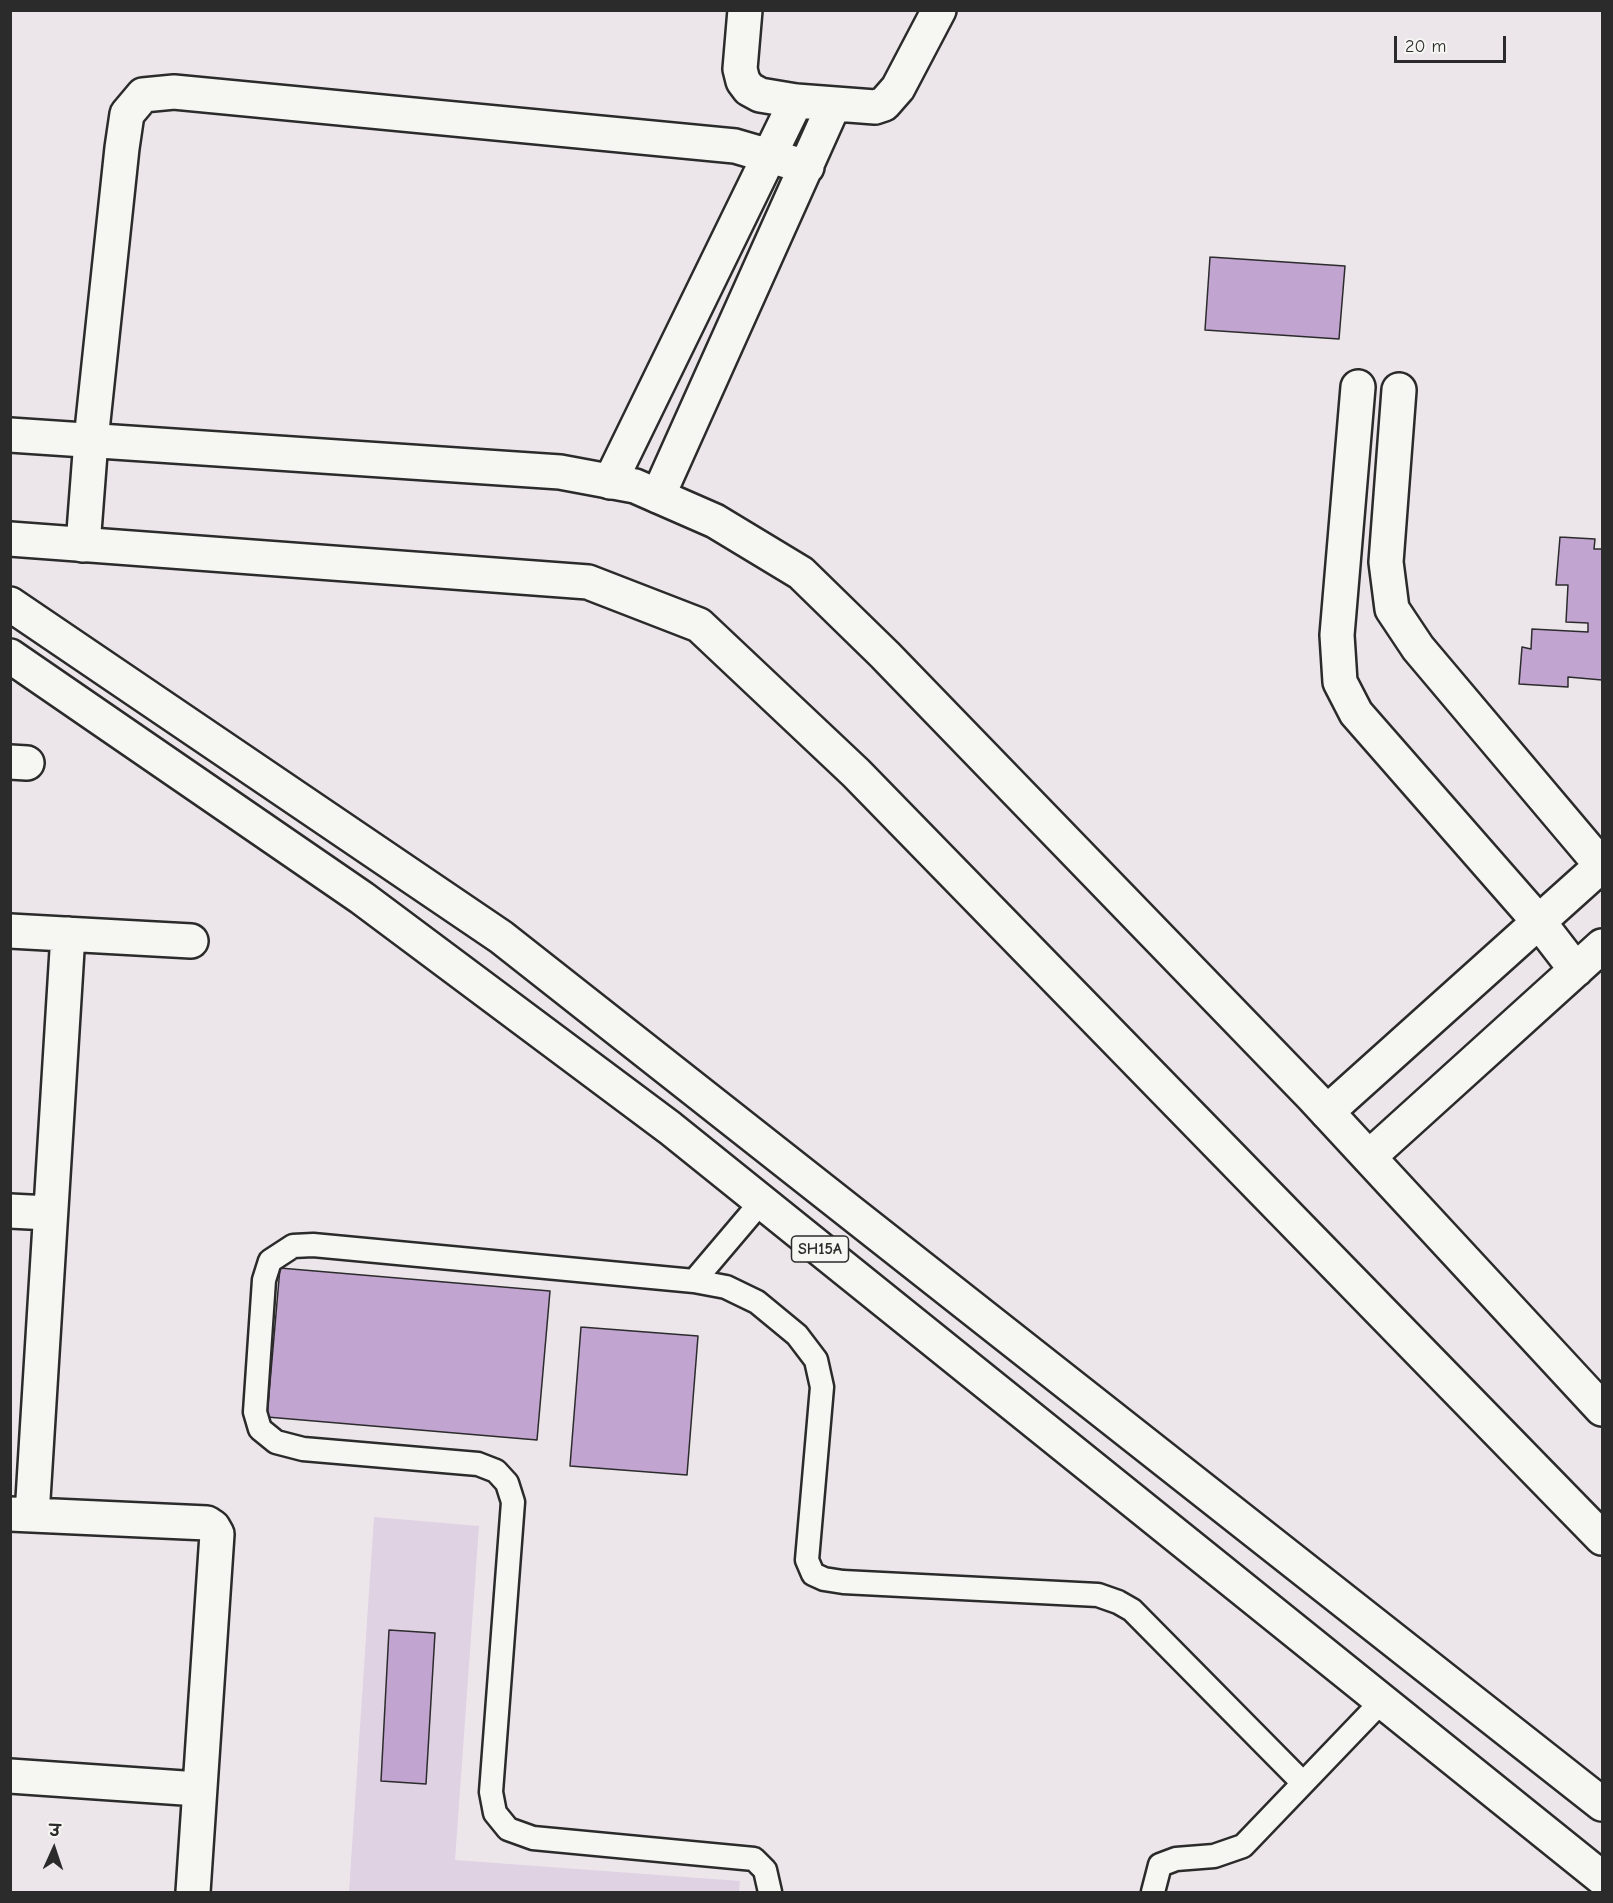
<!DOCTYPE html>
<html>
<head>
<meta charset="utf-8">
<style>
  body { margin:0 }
  #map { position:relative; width:1613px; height:1903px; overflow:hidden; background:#ece6eb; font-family:"Comic Neue","Playpen Sans Deva",sans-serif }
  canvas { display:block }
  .frame { position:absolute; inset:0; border:12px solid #2b2b2b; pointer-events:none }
  .north { position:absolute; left:24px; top:1819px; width:60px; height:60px; -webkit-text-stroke:4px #f6f6f2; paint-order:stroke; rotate:3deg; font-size:16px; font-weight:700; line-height:24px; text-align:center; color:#2b2b2b }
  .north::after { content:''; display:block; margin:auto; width:21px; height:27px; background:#2b2b2b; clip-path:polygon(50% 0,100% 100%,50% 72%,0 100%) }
  .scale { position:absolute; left:1394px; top:36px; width:112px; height:27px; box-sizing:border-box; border:3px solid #2b2b2b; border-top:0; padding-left:8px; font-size:18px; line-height:21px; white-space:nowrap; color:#2b2b2b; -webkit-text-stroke:4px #f6f6f2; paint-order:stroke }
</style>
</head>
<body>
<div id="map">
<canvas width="1613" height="1903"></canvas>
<div class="frame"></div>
<div class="north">उ</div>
<div class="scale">20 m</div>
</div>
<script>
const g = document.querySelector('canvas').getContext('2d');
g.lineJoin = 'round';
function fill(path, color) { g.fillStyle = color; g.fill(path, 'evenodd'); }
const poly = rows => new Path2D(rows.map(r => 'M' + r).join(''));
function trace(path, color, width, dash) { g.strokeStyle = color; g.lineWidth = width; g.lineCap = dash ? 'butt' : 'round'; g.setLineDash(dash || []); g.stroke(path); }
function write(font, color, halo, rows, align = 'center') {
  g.font = font + ' "Comic Neue",sans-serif'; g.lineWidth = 5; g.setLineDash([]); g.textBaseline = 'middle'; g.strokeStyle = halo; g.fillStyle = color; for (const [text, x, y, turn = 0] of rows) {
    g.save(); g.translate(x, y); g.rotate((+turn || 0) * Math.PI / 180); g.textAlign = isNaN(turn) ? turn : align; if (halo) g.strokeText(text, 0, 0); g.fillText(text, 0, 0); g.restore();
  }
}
fill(poly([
  [374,1517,479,1526,455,1860,740,1881,739,1892,349,1892]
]), '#dfd2e3');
const building = poly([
  [1210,257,1345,266,1339,339,1205,330,1210,257],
  [1560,537,1595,539,1594,549,1602,549,1602,704,1602,680,1568,677,1568,687,1519,684,1522,647,1531,649,1532,629,1588,632,1588,623,1566,622,1568,585,1556,585,1560,537],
  [280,1268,550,1291,537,1440,267,1417,280,1268],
  [581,1327,698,1336,687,1475,570,1466,581,1327],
  [389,1630,435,1633,426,1784,381,1781,389,1630]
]);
fill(building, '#c2a4d0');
trace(building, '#2b2b2b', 1.5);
const service = poly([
  [694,1281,761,1202],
  [770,1892,765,1870,754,1859,533,1838,508,1829,495,1813,491,1792,513,1502,507,1483,496,1471,478,1464,303,1449,276,1442,260,1429,255,1412,264,1280,270,1261,293,1246,313,1245,694,1281,726,1287,757,1302,797,1335,816,1360,822,1387,807,1560,813,1574,824,1579,843,1582,1098,1595,1118,1602,1132,1610,1303,1783],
  [1153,1892,1160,1865,1176,1859,1214,1856,1243,1846,1382,1701]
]);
const minor = poly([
  [745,10,740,69,743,81,749,89,760,95,796,101,875,107,884,104,898,88,939,10],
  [1358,387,1337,635,1340,682,1356,713,1539,922,1576,970],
  [1399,390,1386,562,1392,609,1418,648,1602,866],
  [610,482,796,101],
  [658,496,834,104],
  [83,545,91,440,122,148,127,114,143,95,174,92,735,146,807,167],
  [10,762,27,763],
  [10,931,191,941],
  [1327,1112,1602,865],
  [1369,1157,1602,946],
  [10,1211,49,1213],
  [10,1514,207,1523,213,1527,217,1534,193,1892],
  [32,1515,68,934],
  [10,1776,198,1789]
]);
const tertiary = poly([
  [10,435,560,472,635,486,715,521,801,573,885,655,1313,1097,1602,1409],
  [10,539,588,582,699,625,856,773,1602,1538]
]);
const primary = poly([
  [10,604,501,937,1602,1804],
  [10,656,362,898,670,1128,1602,1878]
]);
trace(service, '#2b2b2b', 27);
trace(minor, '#2b2b2b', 38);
trace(tertiary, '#2b2b2b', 38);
trace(primary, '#2b2b2b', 38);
trace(service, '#f6f6f2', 22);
trace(minor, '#f6f6f2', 33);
trace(tertiary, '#f6f6f2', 33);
trace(primary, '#f6f6f2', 33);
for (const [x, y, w] of [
  [820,1249,57]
]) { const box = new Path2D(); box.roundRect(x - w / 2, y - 13, w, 26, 4.5); g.fillStyle = '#f6f6f2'; g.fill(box); trace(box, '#2b2b2b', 1.5); }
write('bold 16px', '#2b2b2b', null, [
  ["SH15A",820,1249]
]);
</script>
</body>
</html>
